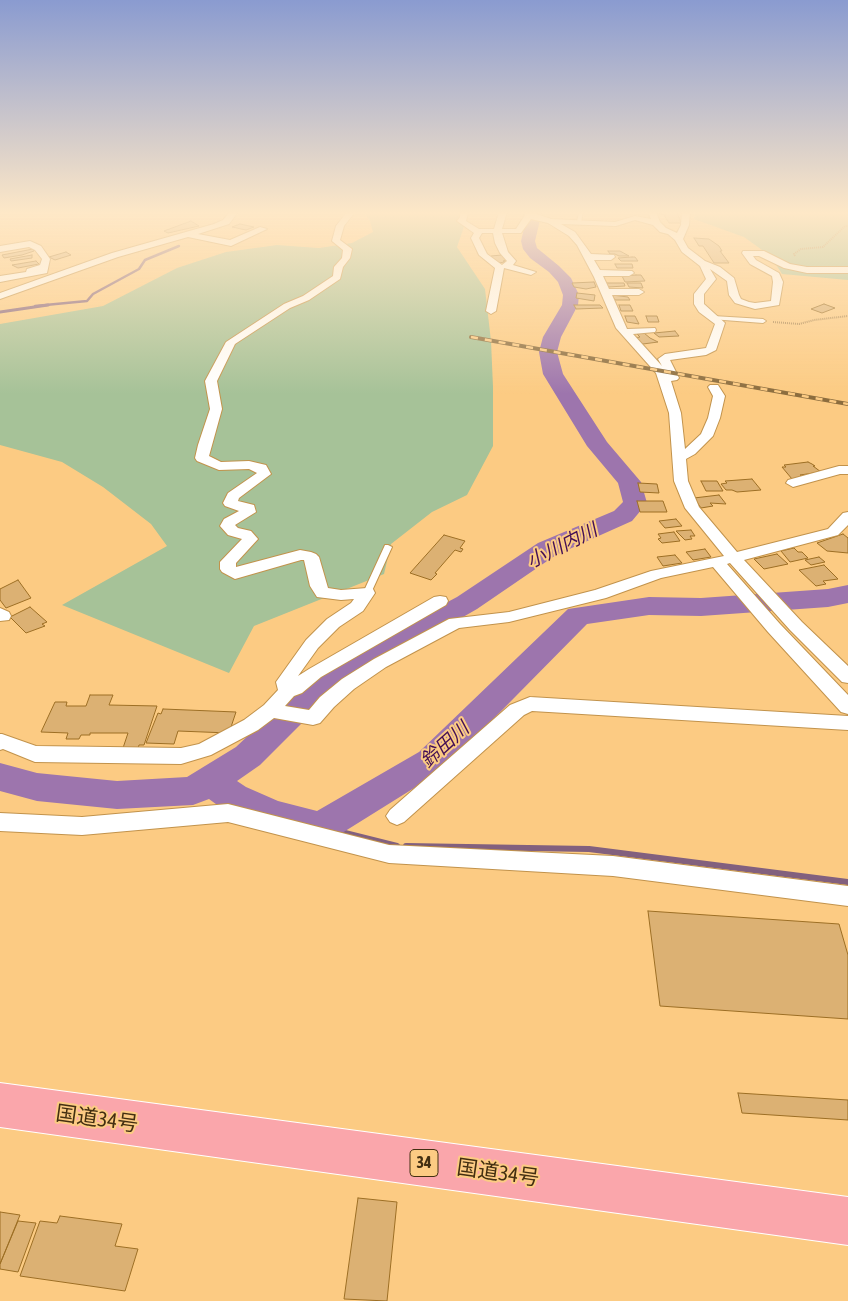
<!DOCTYPE html>
<html>
<head>
<meta charset="utf-8">
<style>
  body { margin:0 }
  canvas { display:block; background:#fccb83 }
</style>
</head>
<body>
<canvas width="848" height="1301"></canvas>
<script>
const g = document.querySelector('canvas').getContext('2d');
g.lineJoin = 'round';
function fill(path, color) { g.fillStyle = color; g.fill(path, 'evenodd'); }
const poly = rows => new Path2D(rows.map(r => 'M' + r).join(''));
function trace(path, color, width, dash) { g.strokeStyle = color; g.lineWidth = width; g.lineCap = dash ? 'butt' : 'round'; g.setLineDash(dash || []); g.stroke(path); }
function write(font, color, halo, rows, align = 'center') {
  g.font = font + ' "Asap Condensed","Noto Sans JP",sans-serif'; g.lineWidth = 4; g.setLineDash([]); g.textBaseline = 'middle'; g.strokeStyle = halo; g.fillStyle = color; for (const [text, x, y, turn = 0] of rows) {
    g.save(); g.translate(x, y); g.rotate((+turn || 0) * Math.PI / 180); g.textAlign = isNaN(turn) ? turn : align; if (halo) g.strokeText(text, 0, 0); g.fillText(text, 0, 0); g.restore();
  }
}
fill(poly([
  [364,212,469,212,457,247,485,289,491,341,493,387,493,446,467,495,432,512,391,544,384,574,254,626,229,673,62,605,167,546,151,524,103,487,62,462,0,445,0,324,103,306,177,268,226,252,277,245,319,248,352,243,373,232,370,221],
  [695,212,848,212,848,280,782,274,775,263,762,250,744,237,694,219]
]), '#a6c298');
trace(poly([
  [35,306,87,301,93,294,139,269,145,260,179,246]
]), '#82607e', 2.5);
trace(poly([
  [0,312,48,305]
]), '#82607e', 3);
trace(poly([
  [321,827,397,846],
  [406,846,589,849,848,882]
]), '#82607e', 6);
fill(poly([
  [528,212,542,212,535,241,537,248,559,266,571,278,579,295,578,305,561,337,557,352,563,374,607,442,641,482,647,503,632,521,556,555,477,609,353,680,326,699,260,765,237,781,246,787,278,801,317,811,419,752,568,609,649,597,701,598,828,589,848,585,848,603,828,607,701,616,649,615,587,624,443,770,334,838,321,842,259,825,220,807,209,799,193,805,117,809,37,801,0,791,0,763,37,773,117,781,187,777,236,747,304,683,331,664,457,597,538,543,614,511,623,502,618,483,587,446,543,374,539,352,543,337,562,305,563,295,558,282,549,272,530,258,523,249,521,241,528,212]
]), '#9d75ad');
const building = poly([
  [659,212,677,212,681,223,669,223,664,215,666,215,660,214,659,212],
  [191,221,199,226,168,233,164,231,191,221],
  [240,224,254,227,246,230,232,227,240,224],
  [694,238,709,239,719,246,722,251,720,251,729,263,714,263,703,246,699,246,694,238],
  [33,249,34,251,22,255,4,258,2,255,33,249],
  [608,251,620,251,629,256,619,256,615,254,610,254,608,251],
  [66,252,71,255,55,260,49,257,66,252],
  [32,255,32,258,11,261,10,259,32,255],
  [502,255,507,260,503,261,505,262,498,263,491,256,502,255],
  [632,257,635,257,638,261,621,261,618,258,632,257],
  [36,261,39,264,18,268,12,265,36,261],
  [615,264,632,264,633,268,617,268,615,264],
  [636,275,641,275,645,281,625,282,622,276,636,275],
  [594,282,596,287,586,289,574,287,572,283,594,282],
  [606,283,624,283,625,286,608,287,606,283],
  [627,283,641,283,643,288,629,287,627,283],
  [577,293,595,295,594,301,576,298,577,293],
  [612,295,628,297,630,300,615,300,612,295],
  [824,304,835,308,822,313,811,309,824,304],
  [574,305,600,305,603,308,576,309,574,305],
  [619,305,630,305,633,311,621,311,619,305],
  [625,316,635,316,639,324,627,322,625,316],
  [646,316,657,316,659,322,648,322,646,316],
  [675,331,679,336,659,337,654,333,675,331],
  [644,333,650,338,658,342,643,344,634,338,640,337,637,334,644,333],
  [808,462,812,464,815,466,813,466,821,472,800,475,803,477,792,479,782,467,786,467,784,465,808,462],
  [752,479,761,490,737,492,732,490,726,490,721,484,727,483,725,481,752,479],
  [701,481,717,481,723,491,706,491,701,481],
  [638,483,657,484,659,493,640,492,638,483],
  [719,495,726,504,710,503,713,506,701,508,694,498,719,495],
  [637,501,663,501,667,512,640,512,637,501],
  [676,519,682,526,665,528,659,521,676,519],
  [691,530,695,536,690,536,692,539,685,540,676,531,691,530],
  [674,532,680,541,662,543,658,539,661,538,658,534,674,532],
  [843,534,848,538,848,553,827,551,817,543,843,534],
  [444,535,465,541,460,548,463,549,461,552,455,550,435,573,437,574,431,580,410,573,444,535],
  [794,548,798,552,802,552,808,558,790,562,781,551,794,548],
  [705,549,711,557,693,560,686,552,705,549],
  [777,554,788,564,764,569,754,559,777,554],
  [675,555,682,563,663,566,657,557,675,555],
  [819,557,825,562,811,565,805,560,819,557],
  [824,565,838,579,823,581,826,584,816,586,799,570,824,565],
  [18,580,31,598,6,608,0,600,0,589,18,580],
  [30,607,47,622,42,624,45,626,26,633,10,617,30,607],
  [90,695,113,695,109,705,157,706,144,745,139,745,137,752,122,751,128,733,90,733,90,735,81,735,79,739,66,739,68,733,41,732,55,702,67,702,66,706,86,706,90,695],
  [163,709,236,712,229,733,178,731,174,744,146,743,158,713,161,714,163,709],
  [648,911,839,924,848,955,848,1019,660,1006,648,911],
  [738,1093,848,1100,848,1120,742,1113,738,1093],
  [358,1198,397,1202,387,1301,344,1299,358,1198],
  [0,1212,20,1215,0,1264,0,1212],
  [60,1216,122,1224,115,1246,138,1249,125,1291,20,1276,40,1221,57,1223,60,1216],
  [18,1221,36,1223,18,1272,0,1269,0,1264,18,1221]
]);
fill(building, '#dcb173');
trace(building, '#9d6f25', 1);
const lane = poly([
  [579,212,583,212,581,222,579,223,577,222,579,212],
  [713,316,763,319,766,321,763,323,711,319,711,317,713,316],
  [385,545,388,545,392,547,371,593,367,596,364,595,363,593,385,545]
]);
const street = poly([
  [230,212,238,212,229,224,198,234,230,240,260,227,267,229,231,246,188,237,118,257,0,299,0,293,112,253,214,224,223,220,230,212],
  [347,212,355,212,344,226,340,240,352,249,350,258,343,267,340,279,309,300,290,308,235,344,217,381,222,409,209,456,221,462,249,461,266,465,271,474,239,498,238,501,254,505,256,512,235,525,238,528,251,531,258,539,236,563,236,567,300,550,311,552,316,554,319,557,328,588,341,590,367,588,373,589,375,593,363,611,339,627,318,648,298,676,309,669,434,597,440,596,446,597,448,601,446,605,321,677,302,693,294,696,285,706,309,710,320,697,342,679,374,659,449,619,509,612,595,590,651,571,724,556,685,508,674,481,669,413,656,373,616,328,594,277,577,245,569,236,548,223,531,219,521,233,502,233,508,252,516,261,513,265,536,272,531,275,504,268,496,311,491,314,486,311,495,268,479,255,471,238,474,233,457,221,460,217,460,212,468,212,466,221,479,229,494,229,499,212,507,212,502,229,516,229,525,215,522,212,531,212,551,219,615,222,635,216,651,219,648,212,656,212,660,222,666,228,677,233,681,225,682,212,690,212,689,225,683,239,688,248,705,261,720,267,734,278,739,295,741,299,749,302,755,303,771,301,773,282,772,276,750,264,742,253,743,251,764,251,790,264,807,267,848,267,848,273,807,273,784,268,759,256,753,256,756,260,779,273,783,282,779,305,755,309,735,303,729,295,727,281,710,269,716,279,704,294,704,304,725,323,716,350,706,355,670,360,679,378,677,380,671,381,681,413,685,449,701,434,708,418,713,396,708,387,710,385,718,385,725,396,720,418,713,436,695,454,686,459,688,481,699,507,737,552,828,529,843,513,848,512,848,525,838,535,744,560,802,622,848,666,848,683,842,682,790,630,730,563,727,564,780,624,848,695,848,714,841,712,768,632,713,567,661,578,606,598,509,622,459,628,386,667,354,689,334,707,320,723,313,725,274,718,258,730,211,755,181,764,35,762,3,749,0,750,0,734,2,734,36,746,181,748,199,744,244,720,264,705,278,690,276,682,306,640,327,619,351,603,354,599,341,600,317,597,310,586,304,560,301,560,235,579,222,572,220,569,220,562,242,539,228,535,220,526,224,519,239,511,225,506,223,503,228,493,257,473,249,469,219,470,197,461,195,458,198,445,210,409,205,381,226,342,284,304,303,296,333,276,334,267,342,258,343,250,332,241,336,226,347,212],
  [635,220,653,225,660,232,668,234,675,240,682,252,700,266,706,279,694,294,694,304,699,312,715,324,706,348,665,354,658,359,662,366,633,334,655,332,656,330,655,328,627,329,612,295,639,295,644,292,639,289,609,289,603,276,629,276,634,273,632,271,600,270,594,260,611,260,615,257,614,255,591,254,575,232,561,224,616,226,635,220],
  [482,233,493,233,495,243,500,253,507,261,502,265,487,254,479,238,482,233],
  [30,241,41,246,50,259,47,273,0,282,0,276,26,272,27,269,40,265,42,259,35,250,29,247,0,252,0,246,30,241],
  [839,466,848,466,848,474,840,474,793,487,786,483,788,480,839,466],
  [0,608,9,612,11,616,9,620,0,621,0,608],
  [530,697,848,716,848,730,532,711,524,715,404,822,397,825,390,822,386,816,390,810,510,705,530,697],
  [228,804,389,845,613,856,848,886,848,906,613,876,389,863,228,822,82,835,0,831,0,813,82,817,228,804]
]);
const highway = poly([
  [0,1083,848,1197,848,1245,0,1127,0,1083]
]);
trace(lane, '#c2934c', 2);
trace(street, '#c2934c', 2);
trace(highway, '#fff', 2);
trace(poly([
  [795,256,794,254,801,249,823,247,845,226,848,226],
  [773,322,799,324,814,320,848,316]
]), '#ac8752', 2, [1, 1]);
fill(lane, '#fff');
fill(street, '#fff');
fill(highway, '#faa6ab');
const rail = poly([
  [471,337,848,404]
]);
trace(rail, '#8c6d3e', 4);
trace(rail, '#fccb83', 2.5, [7]);
const sky = g.createLinearGradient(0, 0, 0, 394);
sky.addColorStop(0, '#8a9bd0');
sky.addColorStop(0.54, '#fee8c7');
sky.addColorStop(1, '#fee8c700');
g.fillStyle = sky;
g.fillRect(0, 0, 848, 394);
for (const [x, y, w] of [
  [424,1163,28]
]) { const box = new Path2D(); box.roundRect(x - w / 2, y - 13.5, w, 27, 4); g.fillStyle = '#fccb83'; g.fill(box); trace(box, '#432f11', 1); }
write('bold 16px', '#432f11', null, [
  ["34",424,1163]
]);
write('italic 19px', '#430f55', '#fccb83', [
  ["小川内川",562,546,-27],
  ["鈴田川",445,745,-42]
]);
write('21px', '#432f11', '#fccb83', [
  ["国道34号",97,1119,8],
  ["国道34号",498,1173,8]
]);
</script>
</body>
</html>
